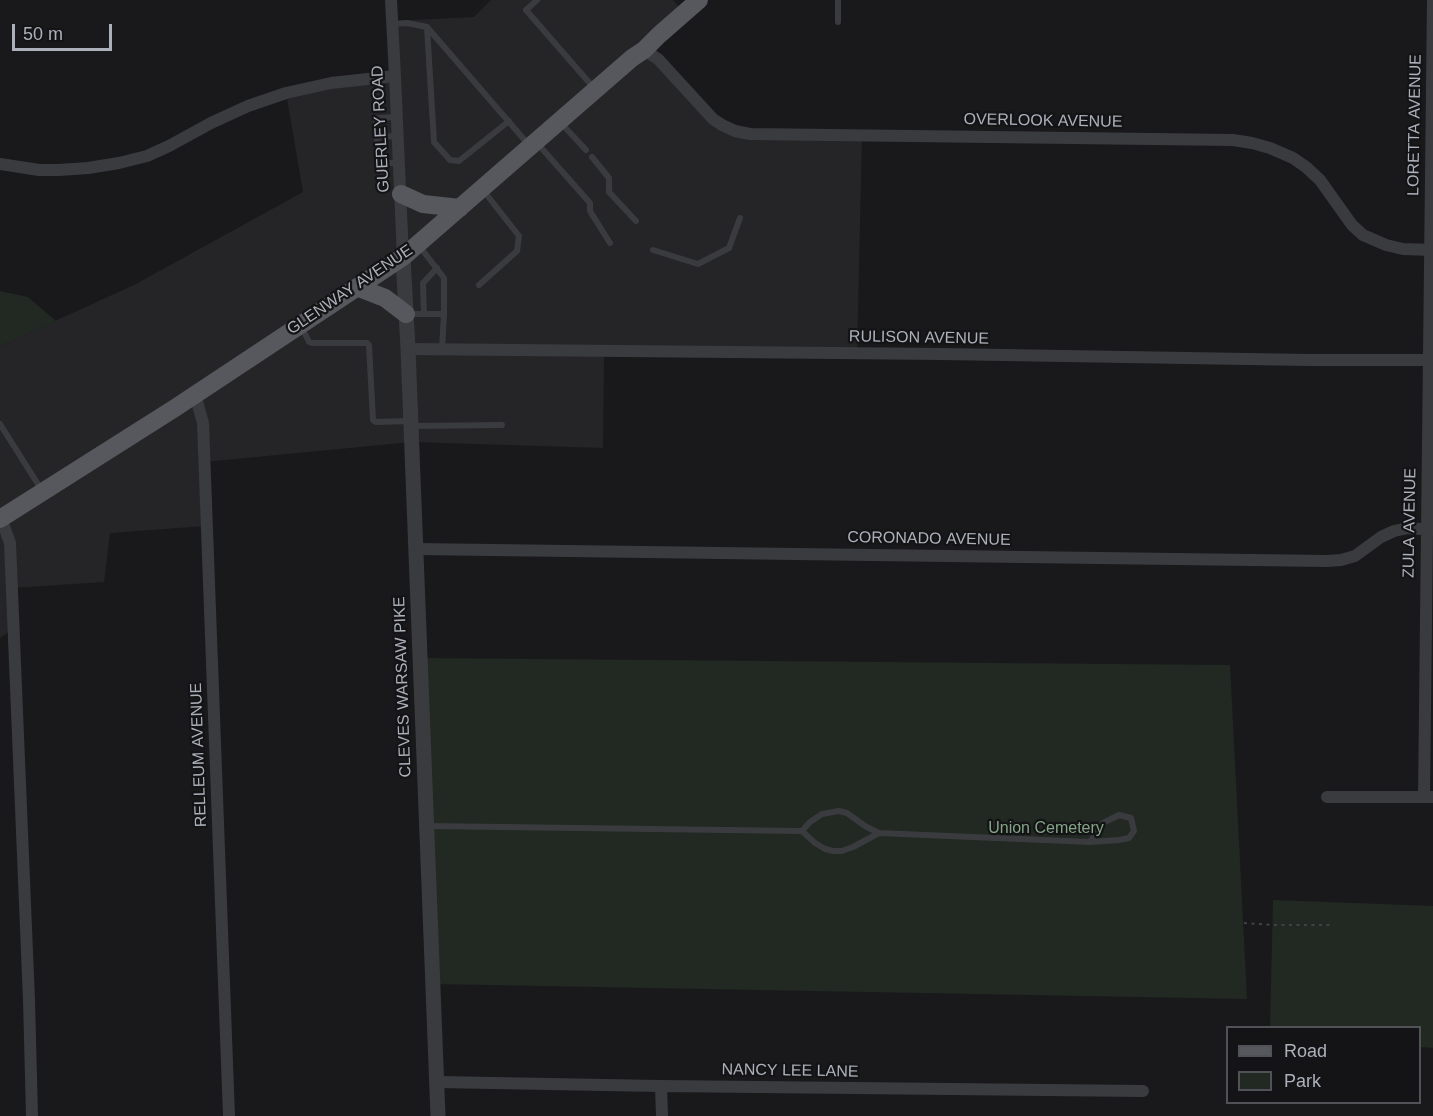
<!DOCTYPE html>
<html>
<head>
<meta charset="utf-8">
<style>
  body { margin:0 }
  #map { position:relative; width:1433px; height:1116px; overflow:hidden; background:#19191b; font-family:Arial,sans-serif }
  canvas { display:block }
  .legend { position:absolute; left:1226px; top:1026px; width:195px; height:78px; box-sizing:border-box; background:#141416; border:2px solid #515258; margin:0; padding:8px 10px; list-style:none; font-size:18px; color:#acb0ba }
  .legend li { display:flex; align-items:center; gap:12px; height:30px }
  .legend b { width:30px; border:2px solid #515258 }
  .scale { position:absolute; left:12px; top:24px; width:100px; height:27px; box-sizing:border-box; border:3px solid #acb0ba; border-top:0; padding-left:8px; font-size:18px; line-height:21px; white-space:nowrap; color:#acb0ba; -webkit-text-stroke:4px #141416; paint-order:stroke }
</style>
</head>
<body>
<div id="map">
<canvas width="1433" height="1116"></canvas>
<ul class="legend">
<li><b style="height:8px;background:#56585e"></b>Road</li>
<li><b style="height:16px;background:#212922"></b>Park</li>
</ul>
<div class="scale">50 m</div>
</div>
<script>
const g = document.querySelector('canvas').getContext('2d');
g.lineJoin = 'round';
function fill(path, color) { g.fillStyle = color; g.fill(path, 'evenodd'); }
const poly = rows => new Path2D(rows.map(r => 'M' + r).join(''));
function trace(path, color, width, dash) { g.strokeStyle = color; g.lineWidth = width; g.lineCap = dash ? 'butt' : 'round'; g.setLineDash(dash || []); g.stroke(path); }
function write(font, color, halo, rows, align = 'center') {
  g.font = font + ' Arial,sans-serif'; g.lineWidth = 4.5; g.setLineDash([]); g.textBaseline = 'middle'; g.strokeStyle = halo; g.fillStyle = color; for (const [text, x, y, turn = 0] of rows) {
    g.save(); g.translate(x, y); g.rotate((+turn || 0) * Math.PI / 180); g.textAlign = isNaN(turn) ? turn : align; if (halo) g.strokeText(text, 0, 0); g.fillText(text, 0, 0); g.restore();
  }
}
fill(poly([
  [491,0,673,0,684,13,644,50,705,112,735,131,862,135,857,354,604,352,603,448,412,442,204,462,206,526,110,533,104,582,12,588,14,628,0,638,0,346,134,285,303,192,286,93,395,76,393,21,474,17]
]), '#252528');
fill(poly([
  [0,291,28,297,56,321,0,346],
  [420,658,1230,665,1247,999,433,984],
  [1273,900,1433,906,1433,1048,1420,1047,1420,1028,1270,1027]
]), '#212922');
trace(poly([
  [1244,923,1274,925,1333,925]
]), '#404246', 2, [3, 4.5]);
trace(poly([
  [537,0,526,10,593,87],
  [838,22,838,0],
  [393,24,407,23,427,27,528,144],
  [427,27,434,142,450,160,459,161,509,121],
  [397,117,378,118,376,120,378,161,380,163,399,163],
  [560,122,586,150],
  [377,137,397,136],
  [537,143,590,203,590,211,610,243],
  [592,157,609,178,609,192,636,221],
  [420,247,444,278,444,314,442,349],
  [653,250,698,264,729,248,740,218],
  [479,285,517,251,519,236,483,190],
  [409,314,444,314],
  [424,314,423,283,437,268],
  [302,328,309,342,312,343,367,343,369,345,373,420,376,422,410,421],
  [0,424,41,489],
  [412,426,502,425],
  [427,826,802,831,815,843,825,849,833,851,842,851,853,847,879,833],
  [802,831,810,822,822,814,839,811,847,813,865,826,879,833,1090,842,1119,840,1129,838,1134,831,1131,818,1119,815,1103,823,1090,842]
]), '#3a3b3f', 6);
trace(poly([
  [391,0,395,76,403,257],
  [644,50,658,59,713,119,722,125,735,131,750,134,1233,140,1252,143,1270,148,1293,158,1306,167,1320,180,1352,225,1363,235,1386,245,1403,249,1433,250],
  [0,164,39,170,59,170,88,168,119,163,147,156,169,146,211,123,248,106,286,93,331,83,395,76],
  [408,349,942,354,1309,360,1429,360],
  [195,394,203,423,229,1116],
  [1,518,10,543,29,1000,32,1116],
  [416,549,1327,561,1341,560,1355,556,1381,537,1394,531,1408,528,1433,530],
  [1327,797,1433,797],
  [1424,797,1433,0],
  [437,1082,661,1086,1143,1091],
  [661,1086,662,1116]
]), '#3a3b3f', 12);
trace(poly([
  [403,257,408,349,438,1116]
]), '#3a3b3f', 15);
trace(poly([
  [401,194,423,204,460,208],
  [357,287,385,298,406,314],
  [0,519,175,408,403,257,632,58,644,50,659,35,699,0]
]), '#56585e', 18);
write('16px', '#acb0ba', '#141416', [
  ["OVERLOOK AVENUE",1043,121,1],
  ["LORETTA AVENUE",1415,125,-89],
  ["GUERLEY ROAD",381,129,-93],
  ["GLENWAY AVENUE",350,290,-34],
  ["RULISON AVENUE",919,338,1],
  ["ZULA AVENUE",1410,523,-89],
  ["CORONADO AVENUE",929,539,1],
  ["CLEVES WARSAW PIKE",403,687,-92],
  ["RELLEUM AVENUE",199,755,-92],
  ["NANCY LEE LANE",790,1071,1]
]);
write('16px', '#84a486', '#141416', [
  ["Union Cemetery",1046,829]
]);
</script>
</body>
</html>
